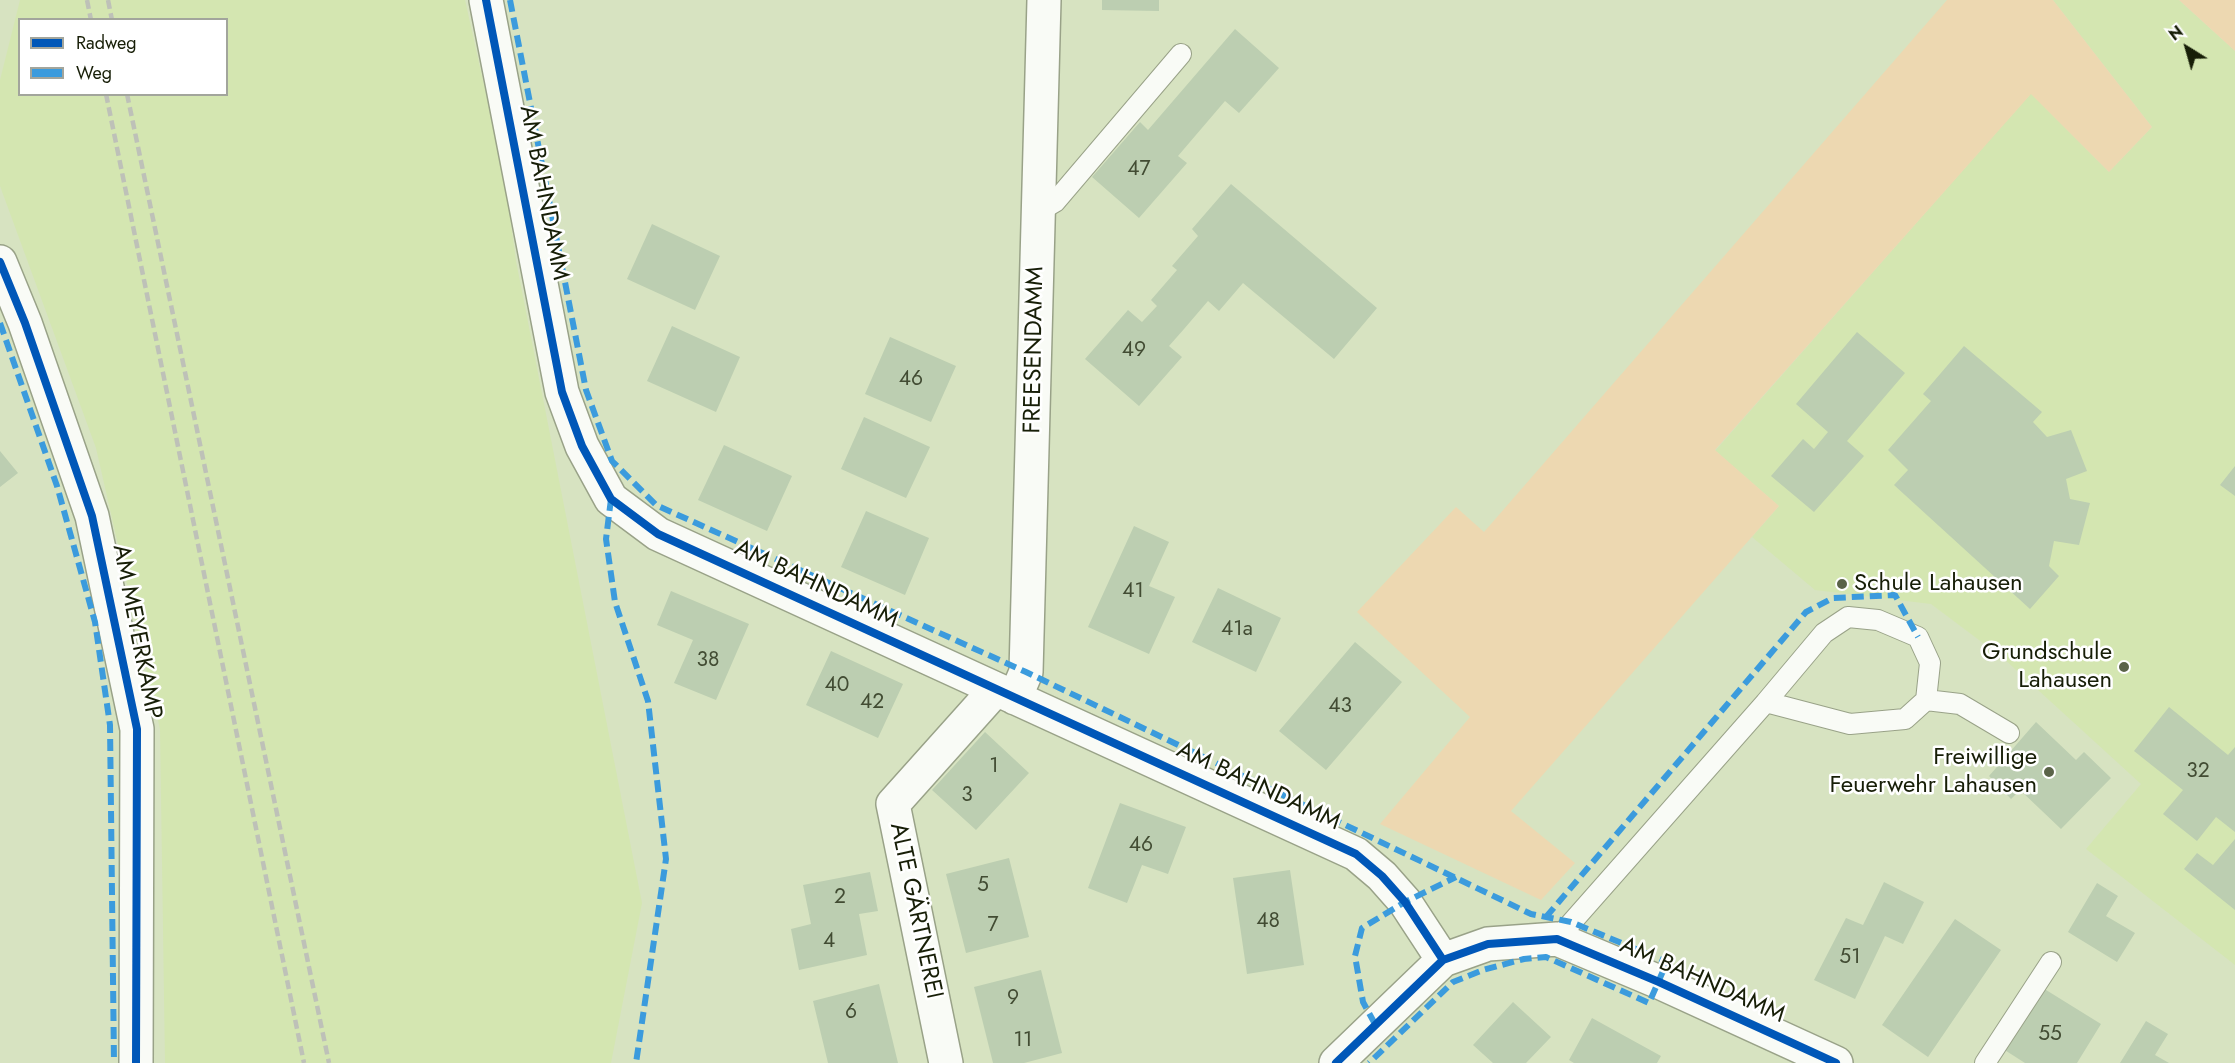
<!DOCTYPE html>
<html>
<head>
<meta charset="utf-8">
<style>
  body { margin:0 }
  #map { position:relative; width:2235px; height:1063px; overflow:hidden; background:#d7e3c1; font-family:Jost,sans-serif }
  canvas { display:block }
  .legend { position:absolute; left:18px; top:18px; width:210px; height:78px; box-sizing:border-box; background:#fff; border:2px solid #a2a59c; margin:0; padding:8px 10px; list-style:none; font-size:18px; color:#171e07 }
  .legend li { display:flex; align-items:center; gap:12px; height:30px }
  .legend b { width:30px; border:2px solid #a2a59c }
  .north { position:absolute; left:2157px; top:18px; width:60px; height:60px; -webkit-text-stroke:4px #fff; paint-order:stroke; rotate:323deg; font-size:16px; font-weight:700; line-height:24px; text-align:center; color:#171e07 }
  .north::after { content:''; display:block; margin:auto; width:21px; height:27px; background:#171e07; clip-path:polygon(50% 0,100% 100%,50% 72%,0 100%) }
</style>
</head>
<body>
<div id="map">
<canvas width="2235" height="1063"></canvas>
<ul class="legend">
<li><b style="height:8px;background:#0057b8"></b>Radweg</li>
<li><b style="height:8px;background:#3b9bdd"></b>Weg</li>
</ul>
<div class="north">N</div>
</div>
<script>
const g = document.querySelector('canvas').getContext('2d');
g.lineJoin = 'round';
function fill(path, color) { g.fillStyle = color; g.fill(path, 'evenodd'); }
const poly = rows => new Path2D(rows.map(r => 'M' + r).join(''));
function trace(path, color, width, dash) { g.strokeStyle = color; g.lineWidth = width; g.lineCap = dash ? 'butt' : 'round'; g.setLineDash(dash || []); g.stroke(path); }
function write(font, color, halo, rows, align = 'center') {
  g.font = font + ' Jost,sans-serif'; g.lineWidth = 5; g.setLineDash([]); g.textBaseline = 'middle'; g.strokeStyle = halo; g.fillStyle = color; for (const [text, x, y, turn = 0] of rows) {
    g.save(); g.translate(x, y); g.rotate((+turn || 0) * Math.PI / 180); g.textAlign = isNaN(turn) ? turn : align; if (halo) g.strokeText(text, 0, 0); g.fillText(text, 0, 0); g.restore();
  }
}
fill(poly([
  [20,0,465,0,505,180,516,261,642,903,611,1063,165,1063,160,729,96,448,0,186,0,80],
  [20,20,226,20,226,94,20,94],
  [2053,0,2179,0,2235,51,2235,965,2086,849,2141,784,2003,658,1931,604,1815,590,1752,537,1779,506,1715,451,2031,93,2109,172,2152,127]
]), '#d4e6b1');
fill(poly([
  [1947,0,2053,0,2152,127,2109,172,2031,94,1715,450,1779,506,1511,811,1575,863,1541,900,1380,824,1470,717,1357,612,1456,507,1484,532],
  [2179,0,2235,0,2235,51]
]), '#edd8b1');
fill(poly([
  [1102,0,1159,0,1159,11,1102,10],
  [1235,29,1279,68,1239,113,1225,101,1178,156,1187,163,1139,218,1092,177,1140,122,1148,130],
  [1231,184,1377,308,1334,359,1243,283,1219,311,1208,301,1184,329,1169,346,1182,357,1139,406,1085,359,1128,310,1142,322,1157,306,1151,300,1177,270,1172,266,1198,236,1192,229],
  [652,224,720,256,695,310,627,279],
  [672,326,740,357,716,412,647,381],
  [1857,332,1905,373,1847,441,1864,456,1814,512,1771,476,1803,439,1814,449,1828,432,1796,404],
  [890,337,956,366,931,422,865,394],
  [1964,346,2042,412,2033,422,2047,437,2071,430,2087,471,2066,479,2070,499,2090,503,2079,545,2054,541,2049,566,2059,576,2030,609,1894,485,1908,470,1888,450,1931,401,1923,394],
  [864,417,930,447,906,498,841,469],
  [724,445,792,476,767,531,698,500],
  [0,451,18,473,0,487],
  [2235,466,2235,496,2220,485],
  [866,511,929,538,905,595,841,567],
  [1134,526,1169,542,1149,586,1175,597,1149,654,1088,627],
  [1218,588,1281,618,1256,672,1192,642],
  [671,591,749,624,716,700,674,683,693,640,657,625],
  [1355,642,1402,682,1326,770,1279,731],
  [831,651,903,684,878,738,806,705],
  [2169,707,2228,755,2235,747,2235,832,2216,817,2197,841,2163,814,2183,790,2134,751],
  [2036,722,2076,760,2084,752,2111,778,2061,829,2020,790,2011,799,1989,776],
  [985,732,1029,773,976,830,932,790],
  [1120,803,1186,827,1168,874,1142,865,1127,903,1088,888],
  [2235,839,2235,910,2184,869,2197,853,2213,865],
  [1009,858,1029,937,966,953,946,874],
  [1290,870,1304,965,1247,974,1233,878],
  [870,872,878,911,859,914,867,955,799,970,791,929,811,924,803,885],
  [1884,882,1924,902,1903,944,1885,936,1855,999,1814,980,1846,918,1863,925],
  [2097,883,2118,896,2106,916,2135,933,2117,962,2068,932],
  [1955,919,2001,950,1928,1057,1882,1025],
  [1041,970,1062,1053,1024,1063,993,1063,974,987],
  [879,984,898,1063,828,1063,813,1001],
  [2038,985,2101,1024,2077,1063,2025,1063,2000,1047],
  [1513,1002,1551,1037,1526,1063,1493,1063,1473,1045],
  [1592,1018,1661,1056,1657,1063,1574,1063,1569,1060],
  [2146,1021,2168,1034,2155,1055,2169,1063,2120,1063]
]), '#bcceb1');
const service = poly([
  [1038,212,1055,202,1181,54],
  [1848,617,1878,620,1918,637,1930,663,1926,700,1905,719,1850,724,1766,702,1824,633,1848,617],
  [1926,700,1960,704,2009,733],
  [1557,939,1766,702],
  [1985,1063,2051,962]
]);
const minor = poly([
  [486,0,562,392,582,446,611,499,658,534,1356,854,1382,876,1405,902,1443,960],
  [0,262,25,323,92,516,137,729,136,1063],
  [1015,698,1026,672,1044,0],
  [946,1063,893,804,996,689],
  [1336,1063,1443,960,1488,944,1557,939,1659,982,1836,1063]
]);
trace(service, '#99a288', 22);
trace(minor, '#99a288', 36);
trace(service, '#f9fbf6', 20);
trace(minor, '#f9fbf6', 33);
trace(poly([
  [87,0,91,20],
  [108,0,112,20],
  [106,94,304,1063],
  [127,94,329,1063]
]), '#bec1b8', 4.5, [9, 4.5]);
trace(poly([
  [510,0,586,390,612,461,656,505,1026,672,1531,914,1571,922,1667,962,1649,1003,1546,957,1524,959,1483,970,1453,982,1369,1063],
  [0,323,57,486,95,622,110,725,114,1063],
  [611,499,606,539,615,602,648,701,666,859,636,1063],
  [1546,917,1806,612,1833,598,1895,595,1918,637],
  [1375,1024,1363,1002,1355,956,1362,928,1405,902,1456,877]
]), '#3b9bdd', 6, [12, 6]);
trace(poly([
  [486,0,562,392,582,446,611,499,658,534,1356,854,1382,876,1405,902,1443,960],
  [0,262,25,323,92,516,137,729,136,1063],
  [1336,1063,1443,960,1488,944,1557,939,1659,982,1836,1063]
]), '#0057b8', 8);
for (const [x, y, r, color] of [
  [1842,584,6,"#5a6348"],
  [2124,667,6,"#5a6348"],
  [2049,772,6,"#5a6348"]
]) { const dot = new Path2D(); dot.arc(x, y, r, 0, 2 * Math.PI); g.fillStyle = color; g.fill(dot); trace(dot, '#fff', 2); }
write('21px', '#424c33', null, [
  ["47",1139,170],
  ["49",1134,351],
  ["46",911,380],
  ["41",1133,592],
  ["41a",1237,630],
  ["38",708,661],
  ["40",837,686],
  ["42",872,703],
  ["43",1340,707],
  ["1",994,767],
  ["32",2198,772],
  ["3",967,796],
  ["46",1141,846],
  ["5",983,886],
  ["2",840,898],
  ["48",1268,922],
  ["7",993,926],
  ["4",829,942],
  ["51",1850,958],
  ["9",1013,999],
  ["6",851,1013],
  ["55",2050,1035],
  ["11",1023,1041]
]);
write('24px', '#171e07', '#fff', [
  ["AM BAHNDAMM",543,193,79],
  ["FREESENDAMM",1035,350,-89],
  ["AM BAHNDAMM",816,585,25],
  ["AM MEYERKAMP",136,632,79],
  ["AM BAHNDAMM",1258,787,25],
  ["ALTE GÄRTNEREI",915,911,78],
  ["AM BAHNDAMM",1702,981,24]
]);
write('24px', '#171e07', '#fff', [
  ["Schule Lahausen",1854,584,"left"],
  ["Grundschule",2112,653],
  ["Lahausen",2112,681],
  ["Freiwillige",2037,758],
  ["Feuerwehr Lahausen",2037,786]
], 'right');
</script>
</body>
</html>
